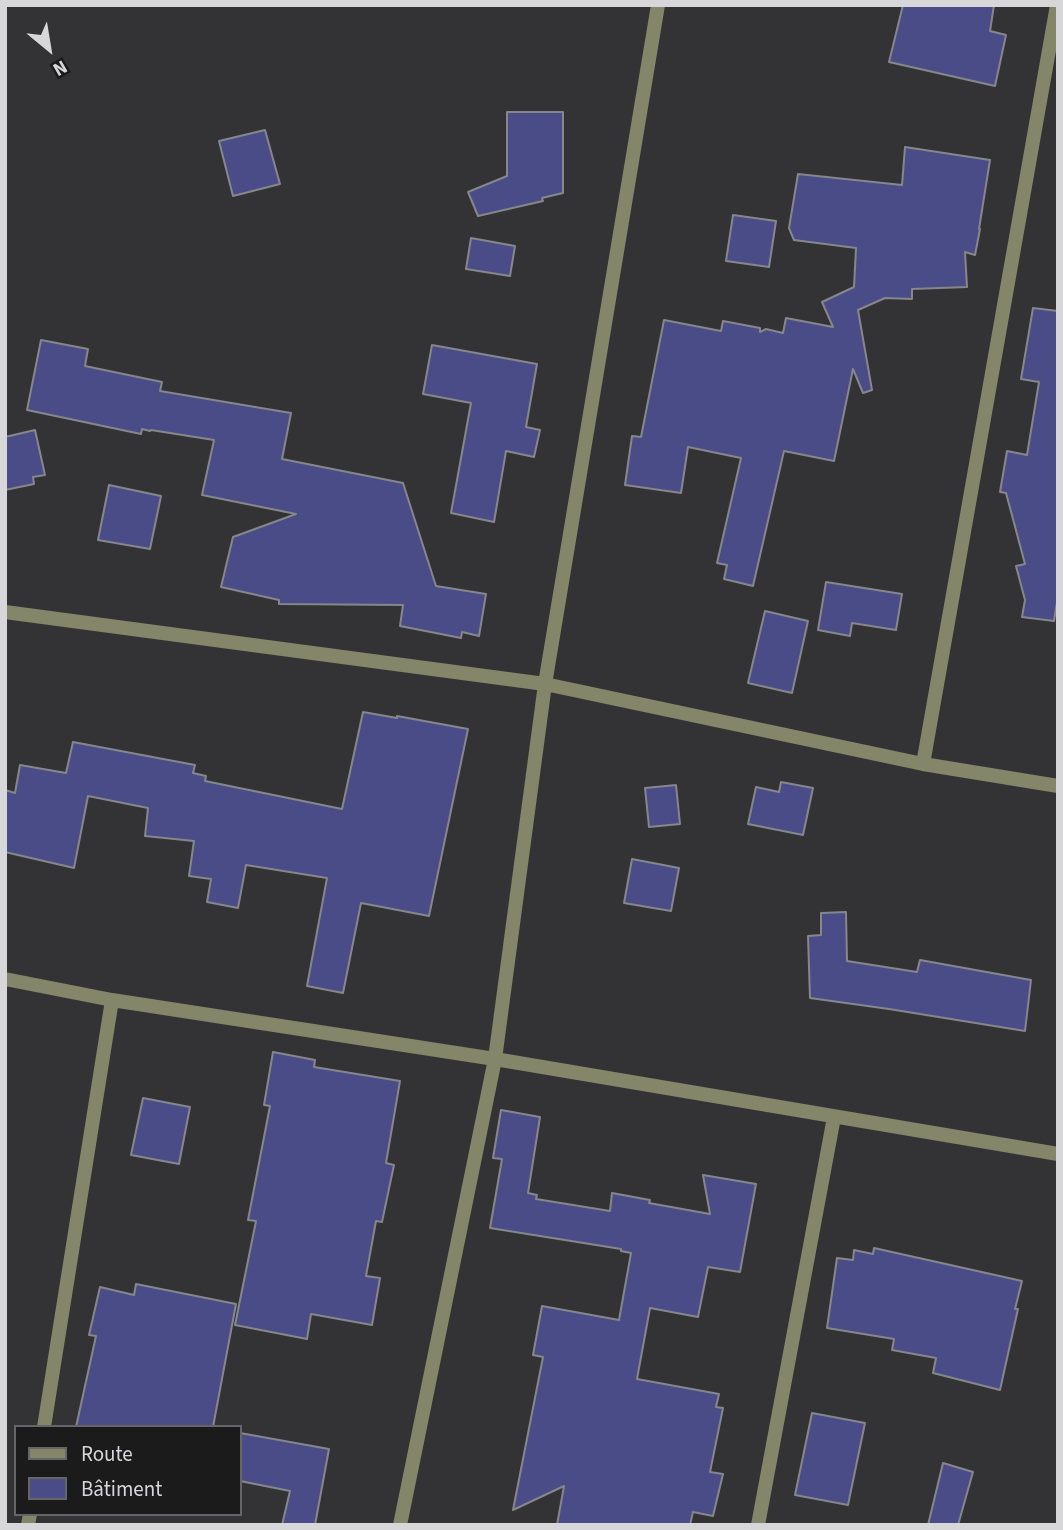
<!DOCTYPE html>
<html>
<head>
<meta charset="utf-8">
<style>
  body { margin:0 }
  #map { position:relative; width:1063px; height:1530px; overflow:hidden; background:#333336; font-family:"Source Sans 3",sans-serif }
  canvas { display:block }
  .frame { position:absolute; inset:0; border:7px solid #d7d7d9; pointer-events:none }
  .legend { position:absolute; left:14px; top:1425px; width:228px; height:91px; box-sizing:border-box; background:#1b1b1c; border:2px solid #666668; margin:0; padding:9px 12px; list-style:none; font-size:21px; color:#d7d7d9 }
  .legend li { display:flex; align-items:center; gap:14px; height:35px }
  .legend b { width:35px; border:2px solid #666668 }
  .north { position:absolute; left:14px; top:14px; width:70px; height:70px; -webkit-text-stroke:5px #1b1b1c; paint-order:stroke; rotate:150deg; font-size:19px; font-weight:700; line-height:28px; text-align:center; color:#d7d7d9 }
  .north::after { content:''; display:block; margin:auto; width:24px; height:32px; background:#d7d7d9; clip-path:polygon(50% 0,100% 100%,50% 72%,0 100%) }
</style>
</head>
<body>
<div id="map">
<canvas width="1063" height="1530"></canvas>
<div class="frame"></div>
<ul class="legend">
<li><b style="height:9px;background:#838668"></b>Route</li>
<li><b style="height:19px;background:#4a4c88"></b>Bâtiment</li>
</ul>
<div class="north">N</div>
</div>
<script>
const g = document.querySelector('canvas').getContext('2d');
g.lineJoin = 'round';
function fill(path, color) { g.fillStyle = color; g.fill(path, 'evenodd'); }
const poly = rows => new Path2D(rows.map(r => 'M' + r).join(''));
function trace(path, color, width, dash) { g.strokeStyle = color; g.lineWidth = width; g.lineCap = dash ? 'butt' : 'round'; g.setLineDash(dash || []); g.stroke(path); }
const building = poly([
  [903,5,994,5,990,31,1006,35,995,86,889,62,903,5],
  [507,112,563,112,563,193,542,198,543,201,478,216,468,192,507,176,507,112],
  [265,130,280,184,233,196,219,141,265,130],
  [905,147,990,160,979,229,980,229,975,255,965,252,967,287,912,289,912,299,885,298,858,310,872,390,863,393,853,369,834,461,784,451,753,586,724,579,727,565,717,563,741,458,688,447,681,493,625,485,632,436,641,437,664,320,721,331,723,321,760,328,760,332,766,329,783,333,786,318,833,327,822,302,854,287,856,248,794,240,789,228,798,174,902,185,905,147],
  [733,215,776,221,769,267,726,261,733,215],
  [471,238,515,246,510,276,466,269,471,238],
  [1033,308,1058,311,1058,596,1054,621,1022,617,1025,600,1016,566,1025,564,1006,493,1000,492,1007,451,1027,455,1039,382,1021,379,1033,308],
  [41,340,88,349,85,366,162,382,160,391,291,413,282,459,403,483,436,586,486,594,479,636,462,632,461,638,400,626,403,605,279,604,279,600,221,587,233,537,296,514,202,495,214,440,151,430,150,431,142,429,141,434,27,410,41,340],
  [432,345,537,364,526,427,540,430,534,457,506,451,494,522,451,513,471,403,423,394,432,345],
  [35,430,45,475,33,477,34,484,5,490,5,437,35,430],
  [109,485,161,496,150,549,98,540,109,485],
  [826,582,902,594,896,630,852,623,850,636,818,630,826,582],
  [765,611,808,621,792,693,748,683,765,611],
  [363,712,397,718,397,716,468,729,429,916,361,903,343,993,307,986,327,878,246,865,238,908,207,902,211,879,189,876,194,841,145,836,148,808,88,796,74,868,5,852,5,790,15,793,20,765,66,773,73,742,195,765,193,773,206,776,205,781,342,809,363,712],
  [781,782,813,788,803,835,748,824,756,787,779,792,781,782],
  [676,785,680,824,649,827,645,788,676,785],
  [632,859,679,868,671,911,624,903,632,859],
  [846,912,847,961,917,972,920,960,1031,980,1025,1031,889,1009,810,998,808,936,821,935,821,913,846,912],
  [273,1052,315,1060,314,1067,400,1081,386,1163,394,1165,382,1222,376,1221,366,1276,380,1278,372,1325,311,1314,307,1339,235,1325,256,1221,248,1220,270,1106,264,1105,273,1052],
  [143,1098,190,1107,179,1164,131,1155,143,1098],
  [501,1110,540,1117,528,1193,537,1195,536,1199,610,1211,612,1193,650,1200,649,1203,710,1214,703,1175,756,1184,740,1272,708,1267,698,1317,650,1308,637,1379,719,1394,716,1407,723,1408,710,1472,723,1474,713,1516,693,1512,690,1525,557,1525,564,1486,513,1510,543,1357,533,1355,542,1306,619,1320,631,1253,621,1251,621,1249,490,1228,502,1159,493,1158,501,1110],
  [874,1248,1022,1281,1015,1309,1018,1309,1000,1390,933,1373,936,1358,892,1350,894,1339,827,1328,837,1258,853,1260,854,1250,873,1254,874,1248],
  [136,1284,236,1304,213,1427,76,1427,96,1336,89,1335,100,1287,134,1295,136,1284],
  [812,1413,865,1423,848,1505,795,1495,812,1413],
  [240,1433,329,1449,315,1525,282,1525,290,1491,240,1481,240,1433],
  [943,1463,973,1472,958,1525,928,1525,943,1463]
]);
fill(building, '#4a4c88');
trace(building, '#86878a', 2);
trace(poly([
  [5,612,545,684,923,764,1058,786],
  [923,764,1057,5],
  [5,979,112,1000,495,1059,1058,1154],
  [44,1427,112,1000],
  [28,1525,30,1514],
  [400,1525,495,1059,545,684,658,5],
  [758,1525,834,1117]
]), '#838668', 14);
</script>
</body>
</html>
